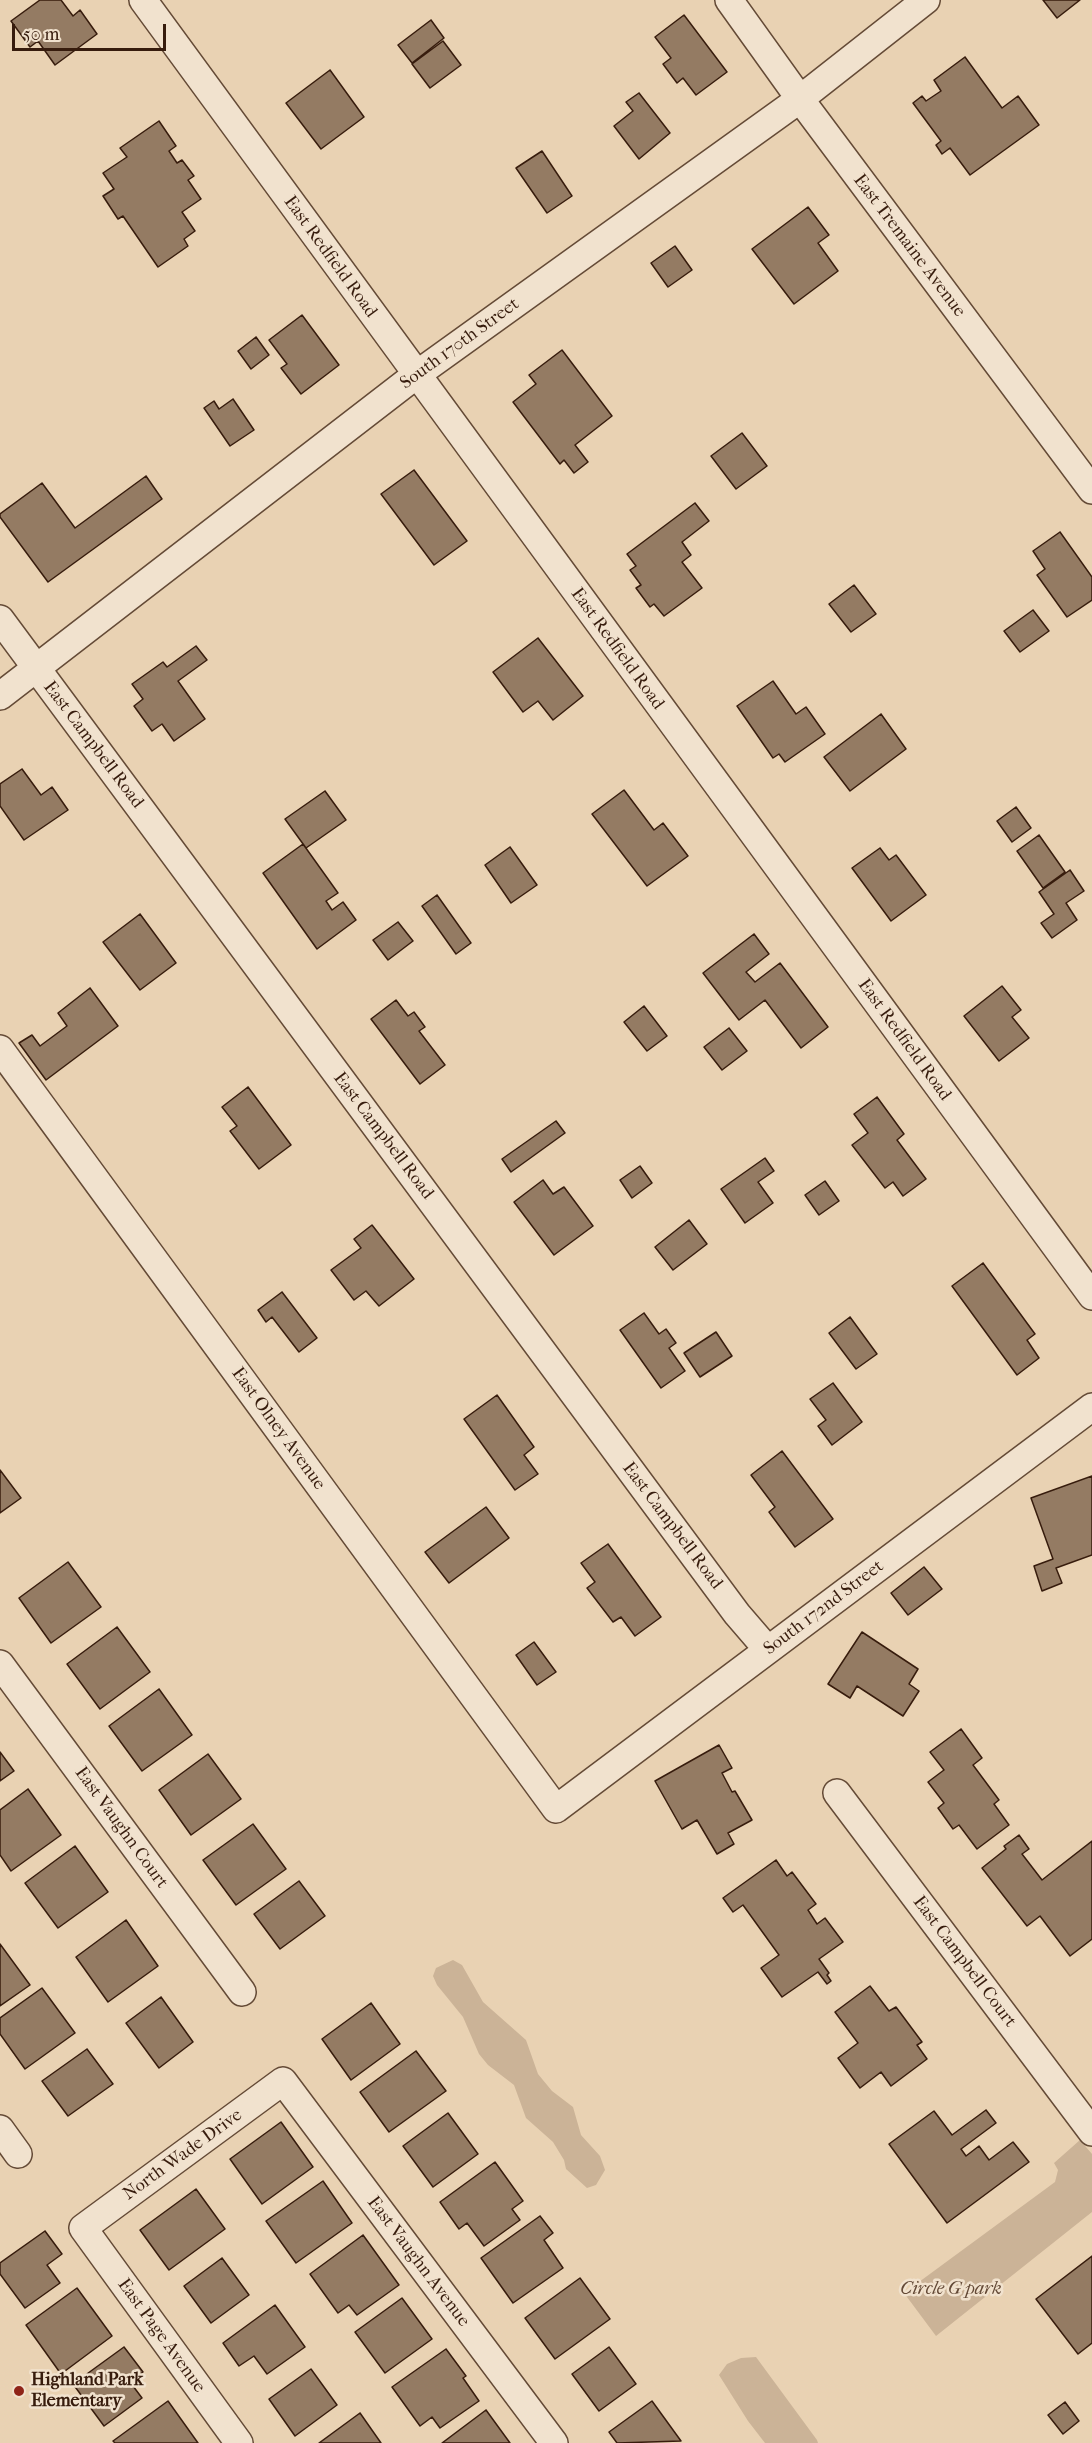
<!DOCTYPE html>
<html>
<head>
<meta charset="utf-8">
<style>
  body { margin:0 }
  #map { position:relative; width:1092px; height:2443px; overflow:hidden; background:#e9d2b3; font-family:"IM FELL French Canon",serif }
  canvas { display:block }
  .scale { position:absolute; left:12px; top:24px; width:154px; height:27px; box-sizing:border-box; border:3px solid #371c0d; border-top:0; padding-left:8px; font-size:18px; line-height:21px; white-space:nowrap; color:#371c0d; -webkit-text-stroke:4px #f1e2ce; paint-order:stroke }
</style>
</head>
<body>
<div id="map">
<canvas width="1092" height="2443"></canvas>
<div class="scale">50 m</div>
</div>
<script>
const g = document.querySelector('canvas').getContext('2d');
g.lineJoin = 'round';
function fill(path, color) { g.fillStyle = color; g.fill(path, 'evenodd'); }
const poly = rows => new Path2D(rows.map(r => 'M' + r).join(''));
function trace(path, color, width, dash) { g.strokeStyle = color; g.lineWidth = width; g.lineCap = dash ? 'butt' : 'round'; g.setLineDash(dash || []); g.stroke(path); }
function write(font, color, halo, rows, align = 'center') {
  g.font = font + ' "IM FELL French Canon",serif'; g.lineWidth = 5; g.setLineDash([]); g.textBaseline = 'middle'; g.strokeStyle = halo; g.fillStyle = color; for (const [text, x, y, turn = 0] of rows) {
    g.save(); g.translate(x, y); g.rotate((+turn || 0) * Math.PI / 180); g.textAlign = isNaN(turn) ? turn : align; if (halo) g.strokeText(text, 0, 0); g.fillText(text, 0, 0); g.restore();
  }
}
fill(poly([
  [453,1960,462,1965,483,2002,526,2040,538,2074,552,2091,573,2107,581,2135,600,2156,605,2170,596,2185,587,2188,566,2169,564,2160,553,2142,526,2118,514,2085,488,2065,479,2054,463,2017,437,1985,433,1976,436,1968],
  [1080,2140,1092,2154,1092,2212,936,2336,904,2293,1055,2182,1058,2170,1054,2163],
  [756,2357,817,2440,818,2443,765,2443,748,2421,719,2375,727,2364,741,2358]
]), '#cbb397');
const building = poly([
  [40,0,61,0,73,16,80,10,97,34,55,65,38,41,30,47,11,21,40,0],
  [1043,0,1080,0,1057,18,1043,0],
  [684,15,727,72,696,95,683,78,677,83,663,64,671,58,655,37,684,15],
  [431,20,444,38,412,63,398,45,431,20],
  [443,41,461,65,430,88,412,64,443,41],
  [965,57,1002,108,1018,96,1039,125,970,175,950,148,942,154,936,145,941,141,913,103,922,96,926,101,941,91,934,80,965,57],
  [330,70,364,117,321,149,286,103,330,70],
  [639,93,670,133,639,159,614,126,633,111,626,102,639,93],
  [159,121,176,146,169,151,177,163,182,160,194,176,188,180,201,199,182,212,195,231,184,239,188,246,158,267,123,216,118,219,103,196,114,189,103,173,127,157,120,148,159,121],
  [542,151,572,196,547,213,516,168,542,151],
  [808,207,829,235,818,243,838,271,794,304,752,249,808,207],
  [675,246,692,270,668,287,651,263,675,246],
  [302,315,339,365,301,394,281,368,287,364,269,340,302,315],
  [256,337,269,355,251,369,238,351,256,337],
  [562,350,612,416,575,445,588,462,574,473,564,460,560,464,513,402,536,384,529,375,562,350],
  [233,399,254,430,230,446,204,408,214,401,219,409,233,399],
  [742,433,767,466,736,489,711,456,742,433],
  [414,470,467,541,434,565,381,494,414,470],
  [146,476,162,499,48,582,0,517,0,514,42,483,75,528,146,476],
  [695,503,709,521,682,542,691,555,682,562,702,588,664,616,654,604,650,607,636,588,641,585,630,570,636,566,627,554,695,503],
  [1060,532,1092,577,1092,600,1067,617,1037,575,1045,569,1033,551,1060,532],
  [854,585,876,614,851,632,829,604,854,585],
  [1033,610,1049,631,1020,652,1004,631,1033,610],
  [538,638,583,696,553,720,538,701,523,712,493,672,538,638],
  [196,646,207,660,178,681,205,719,174,741,162,724,152,731,134,706,143,699,132,684,163,662,167,667,196,646],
  [773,681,796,714,806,707,825,734,785,762,779,754,773,758,737,706,773,681],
  [881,714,906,749,850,791,824,757,881,714],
  [22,769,41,795,52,787,68,810,24,840,0,806,0,784,22,769],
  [624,790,654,830,663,823,688,856,647,886,592,814,624,790],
  [325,791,346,820,306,848,285,819,325,791],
  [1016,807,1031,828,1012,842,997,821,1016,807],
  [1039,835,1065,872,1043,888,1017,851,1039,835],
  [303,844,338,893,326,901,332,910,343,902,356,920,317,949,263,873,303,844],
  [510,847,537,885,511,903,485,865,510,847],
  [880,848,889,860,896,855,926,895,891,921,852,868,880,848],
  [1070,870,1084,891,1066,903,1077,920,1052,938,1041,923,1054,914,1039,892,1070,870],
  [437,895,471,943,456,954,422,906,437,895],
  [140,914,176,963,140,990,103,942,140,914],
  [398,922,413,941,388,960,373,940,398,922],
  [754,934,769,954,746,972,755,982,780,963,828,1027,801,1048,765,1000,739,1020,703,973,754,934],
  [1002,986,1021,1010,1012,1017,1029,1038,999,1061,964,1016,1002,986],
  [90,988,118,1026,46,1080,19,1043,32,1035,40,1046,67,1026,58,1013,90,988],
  [396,1000,408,1016,414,1012,425,1027,419,1031,445,1065,420,1084,371,1019,396,1000],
  [644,1006,667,1036,647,1051,624,1022,644,1006],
  [729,1028,747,1051,722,1070,704,1047,729,1028],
  [248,1087,291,1145,259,1169,230,1131,237,1126,222,1107,248,1087],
  [877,1097,904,1134,897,1140,926,1179,903,1196,893,1182,885,1188,852,1145,868,1133,854,1114,877,1097],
  [556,1121,565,1133,511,1172,502,1159,556,1121],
  [765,1158,774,1171,758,1182,773,1203,745,1223,721,1189,765,1158],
  [640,1166,652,1183,632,1198,620,1180,640,1166],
  [543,1180,553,1194,564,1187,593,1226,554,1255,514,1202,543,1180],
  [825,1181,839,1201,819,1215,805,1195,825,1181],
  [689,1220,707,1244,673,1270,655,1247,689,1220],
  [372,1225,414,1279,379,1306,366,1291,354,1300,331,1270,361,1248,354,1239,372,1225],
  [983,1263,1035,1334,1027,1340,1039,1358,1017,1375,952,1286,983,1263],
  [282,1292,317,1338,299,1352,272,1317,266,1322,258,1310,282,1292],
  [644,1313,659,1334,666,1329,676,1343,669,1348,685,1371,661,1388,620,1330,644,1313],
  [850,1317,877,1354,856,1369,829,1333,850,1317],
  [716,1332,732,1356,700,1377,684,1353,716,1332],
  [833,1383,862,1422,832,1445,818,1426,826,1420,810,1399,833,1383],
  [497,1395,534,1447,524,1455,538,1474,515,1490,464,1419,497,1395],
  [782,1451,833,1519,795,1547,769,1512,775,1507,751,1475,782,1451],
  [0,1470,21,1498,0,1513,0,1470],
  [1092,1476,1092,1555,1056,1568,1062,1583,1042,1591,1034,1566,1053,1559,1031,1498,1092,1476],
  [486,1507,509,1538,449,1583,425,1552,486,1507],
  [608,1544,661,1617,635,1636,621,1617,613,1622,587,1588,595,1582,581,1563,608,1544],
  [68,1562,101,1607,51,1643,19,1598,68,1562],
  [924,1567,942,1589,908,1615,891,1593,924,1567],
  [117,1627,150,1672,100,1709,67,1664,117,1627],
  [862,1632,918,1669,909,1684,919,1691,903,1716,857,1686,850,1698,828,1684,862,1632],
  [534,1642,556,1672,537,1685,516,1655,534,1642],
  [159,1689,192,1735,142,1771,109,1726,159,1689],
  [961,1729,982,1758,973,1765,999,1800,994,1804,1009,1825,977,1849,959,1825,953,1829,938,1808,944,1803,928,1782,944,1770,930,1752,961,1729],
  [719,1745,732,1768,722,1773,732,1792,735,1791,752,1820,728,1833,734,1844,717,1854,697,1820,682,1829,655,1781,719,1745],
  [0,1752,14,1771,0,1781,0,1752],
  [208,1754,241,1799,191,1835,159,1790,208,1754],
  [28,1789,61,1835,11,1871,0,1855,0,1810,28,1789],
  [253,1824,286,1869,236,1905,203,1860,253,1824],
  [1019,1835,1029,1849,1022,1854,1042,1880,1092,1841,1092,1939,1070,1956,1040,1916,1027,1926,982,1868,1006,1849,1004,1846,1019,1835],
  [75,1846,108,1892,58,1928,25,1883,75,1846],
  [776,1860,787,1876,792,1872,816,1904,808,1910,817,1924,825,1918,843,1942,819,1959,829,1973,827,1975,831,1981,827,1984,818,1972,782,1997,761,1968,779,1955,743,1905,733,1912,723,1898,776,1860],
  [299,1881,325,1916,280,1949,254,1914,299,1881],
  [126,1920,158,1966,108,2002,76,1957,126,1920],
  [0,1944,30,1985,0,2006,0,1944],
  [870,1986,889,2011,896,2007,922,2042,917,2045,927,2059,891,2086,881,2072,860,2088,838,2058,858,2043,835,2012,870,1986],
  [42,1988,75,2033,25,2069,0,2034,0,2018,42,1988],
  [161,1997,193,2042,159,2068,126,2023,161,1997],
  [371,2003,400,2044,351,2080,322,2039,371,2003],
  [87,2049,113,2084,68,2116,42,2081,87,2049],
  [416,2051,446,2091,389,2132,360,2092,416,2051],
  [986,2110,996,2123,961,2149,966,2156,979,2146,989,2160,1013,2142,1029,2162,947,2223,889,2144,934,2111,952,2135,986,2110],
  [448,2113,478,2154,433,2187,403,2146,448,2113],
  [281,2122,313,2167,262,2204,230,2159,281,2122],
  [495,2162,523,2201,512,2209,520,2220,484,2246,467,2223,459,2229,440,2202,495,2162],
  [323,2181,352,2223,296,2263,266,2221,323,2181],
  [196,2189,225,2229,169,2270,140,2230,196,2189],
  [540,2216,553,2233,544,2240,563,2268,513,2303,481,2258,540,2216],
  [45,2231,62,2254,47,2265,60,2283,25,2308,0,2274,0,2263,45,2231],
  [363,2235,399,2285,357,2315,349,2305,338,2313,310,2274,363,2235],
  [1092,2256,1092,2343,1078,2354,1036,2299,1092,2256],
  [222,2258,249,2295,211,2323,184,2286,222,2258],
  [580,2278,610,2319,555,2359,525,2318,580,2278],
  [77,2288,112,2336,61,2374,26,2325,77,2288],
  [402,2298,432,2339,385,2373,355,2332,402,2298],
  [275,2305,305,2347,267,2374,254,2356,239,2366,223,2343,275,2305],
  [124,2347,143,2372,130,2382,142,2398,104,2426,73,2384,124,2347],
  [609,2347,636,2384,599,2411,572,2374,609,2347],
  [446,2349,466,2376,463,2378,479,2401,440,2428,432,2417,420,2426,392,2387,446,2349],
  [311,2369,337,2405,295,2436,269,2399,311,2369],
  [168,2401,198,2443,115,2443,113,2441,168,2401],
  [652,2401,681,2441,617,2443,609,2432,652,2401],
  [1065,2402,1079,2421,1063,2434,1048,2415,1065,2402],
  [486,2410,510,2443,442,2443,486,2410],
  [360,2413,381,2443,319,2443,360,2413]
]);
fill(building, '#947b63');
trace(building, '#371c0d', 1.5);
const minor = poly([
  [143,0,1092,1296],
  [729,0,800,99,1092,490],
  [0,619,737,1614,768,1650],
  [0,696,416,375,800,99,926,0],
  [0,1049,556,1809,1092,1407],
  [0,1664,242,1992],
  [837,1793,1092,2132],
  [0,2129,18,2154],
  [239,2443,83,2228,283,2081,554,2443]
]);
trace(minor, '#644a36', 30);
trace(minor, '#f1e2ce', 27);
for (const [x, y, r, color] of [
  [19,2391,6,"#8f2418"]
]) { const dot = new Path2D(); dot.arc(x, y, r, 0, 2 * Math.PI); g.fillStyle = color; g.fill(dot); trace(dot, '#f1e2ce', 2); }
write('18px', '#371c0d', '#f1e2ce', [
  ["East Tremaine Avenue",909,246,53],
  ["East Redfield Road",330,257,54],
  ["South 170th Street",460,344,-36],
  ["East Redfield Road",617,649,54],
  ["East Campbell Road",93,745,53],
  ["East Redfield Road",904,1040,54],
  ["East Campbell Road",383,1136,53],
  ["East Olney Avenue",278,1429,54],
  ["East Campbell Road",672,1526,53],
  ["South 172nd Street",824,1608,-37],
  ["East Vaughn Court",121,1828,54],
  ["East Campbell Court",964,1962,53],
  ["North Wade Drive",183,2155,-36],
  ["East Vaughn Avenue",418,2262,53],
  ["East Page Avenue",161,2336,54]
]);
write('italic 18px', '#634936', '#f1e2ce', [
  ["Circle G park",951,2290]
]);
write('bold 18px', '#371c0d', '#f1e2ce', [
  ["Highland Park",31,2381],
  ["Elementary",31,2402]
], 'left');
</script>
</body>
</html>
